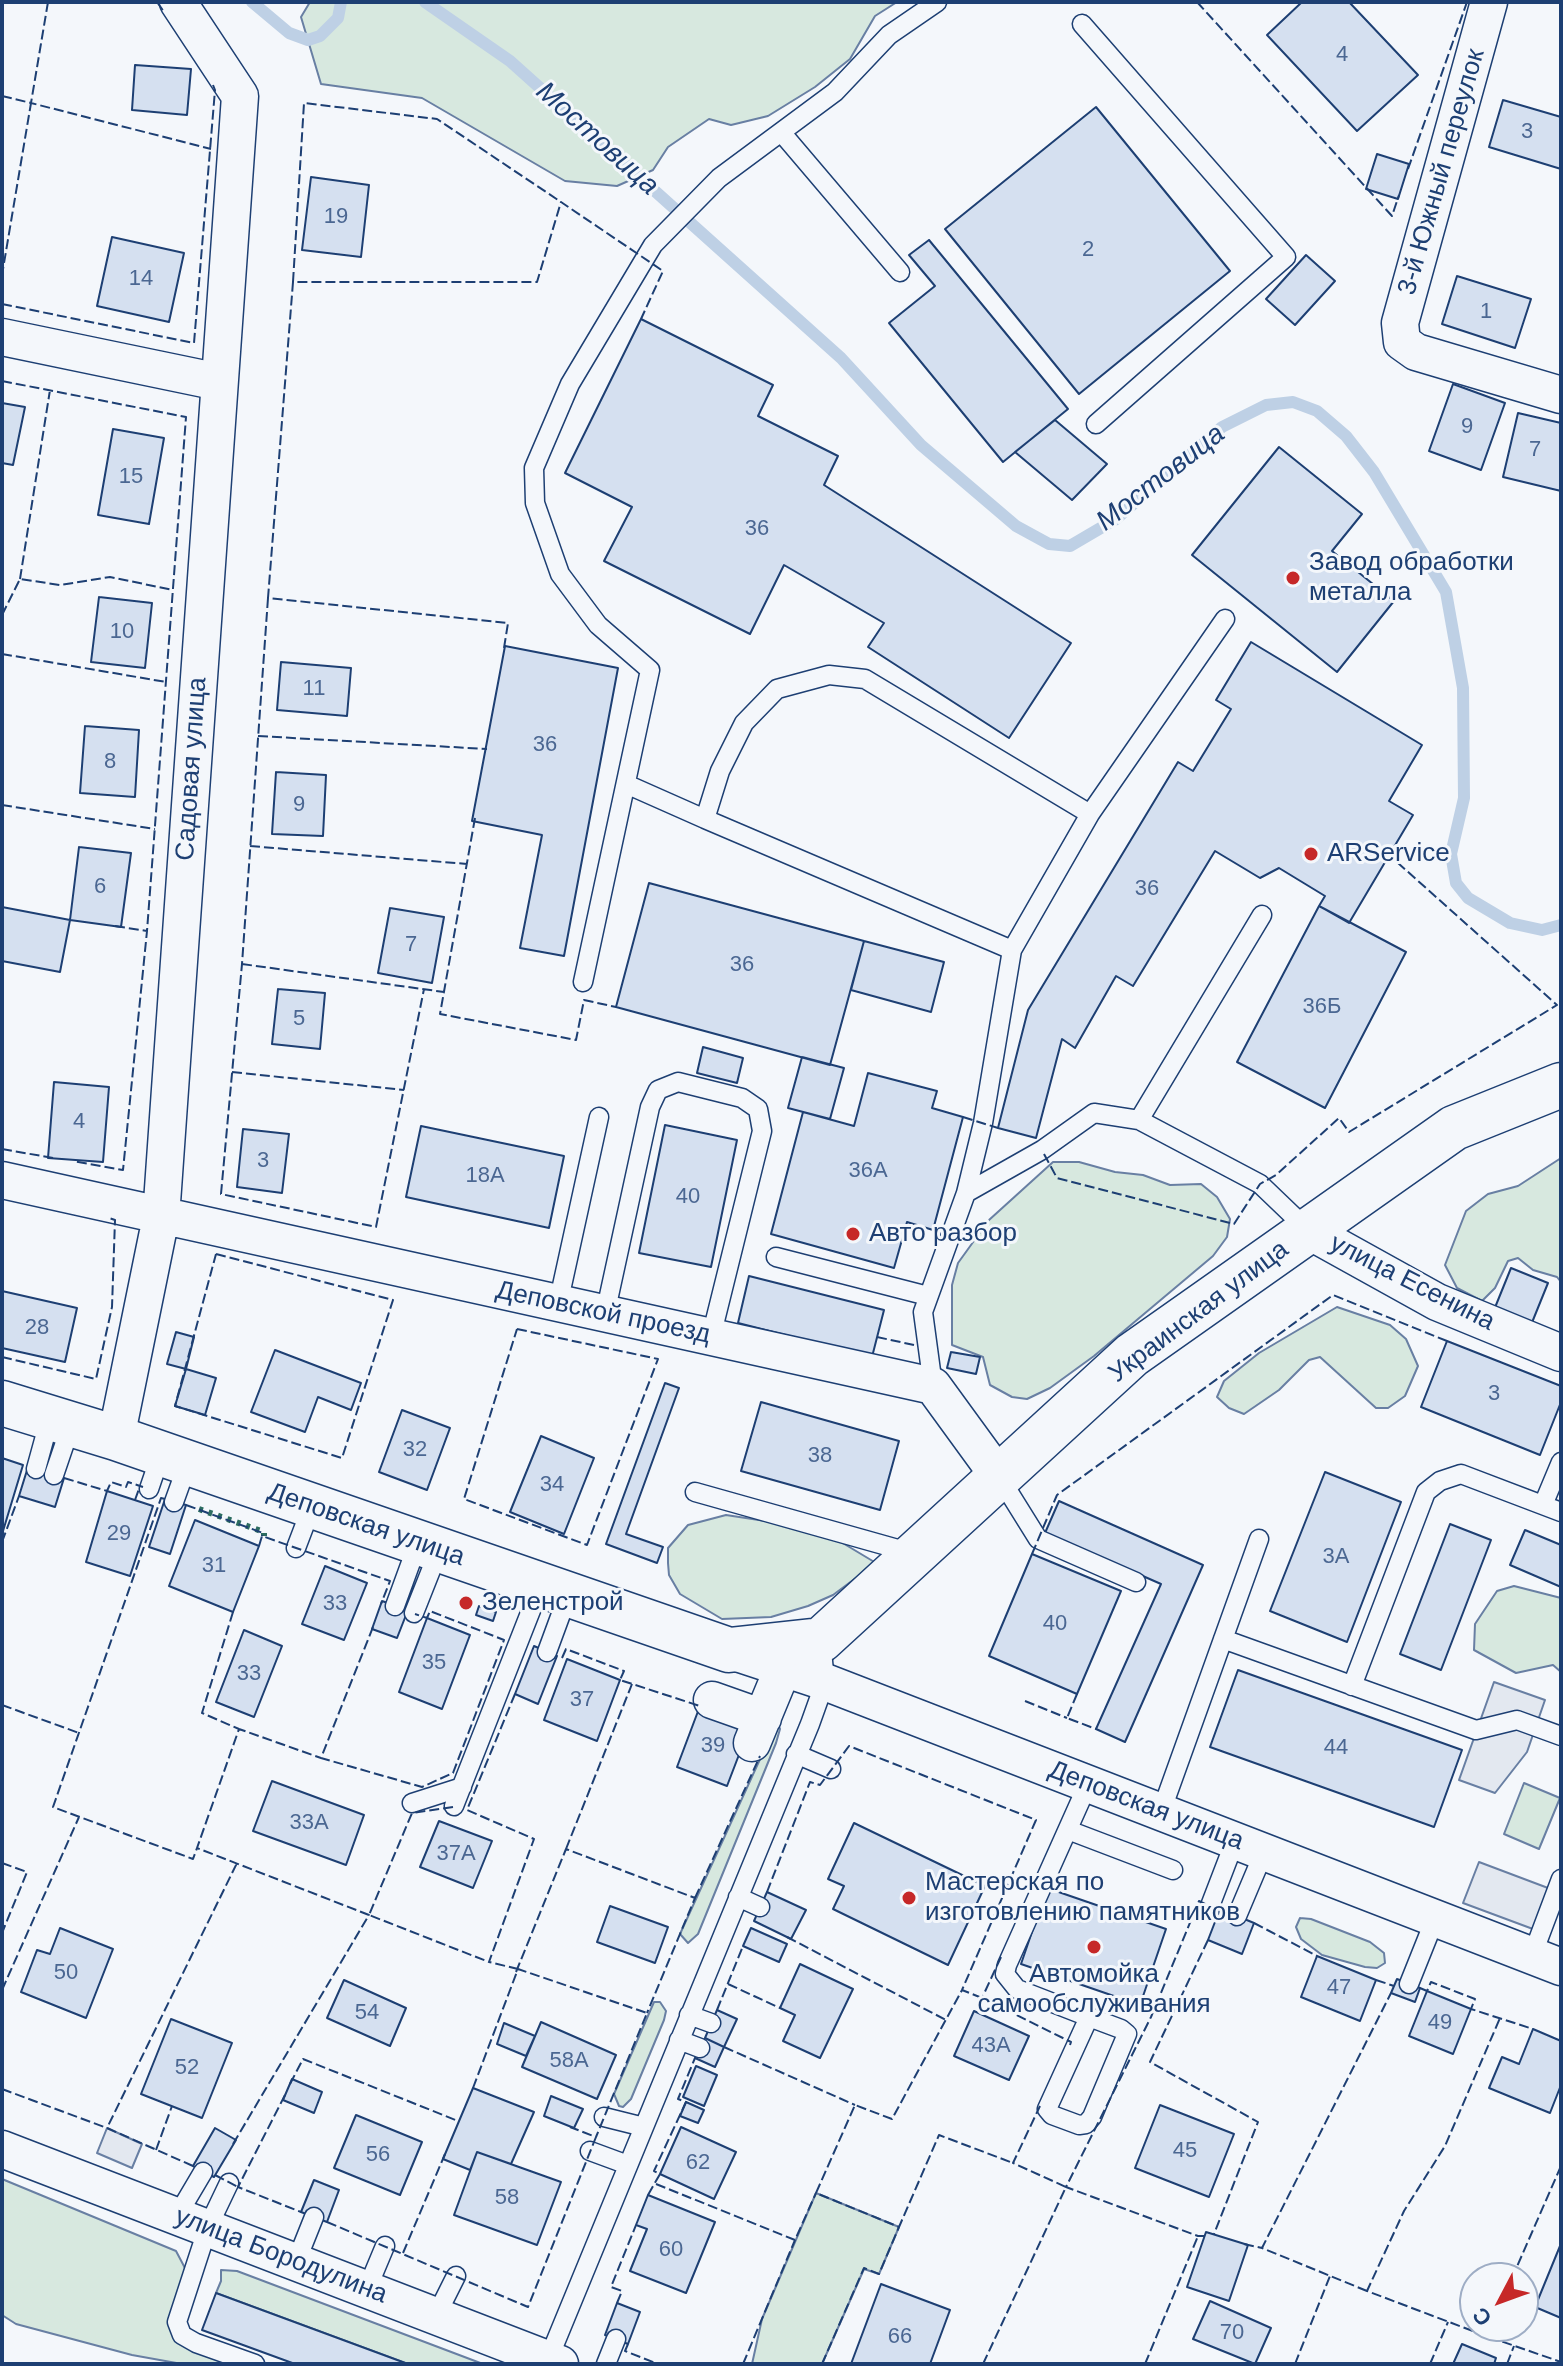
<!DOCTYPE html>
<html>
<head>
<meta charset="utf-8">
<style>
  body { margin:0 }
  #map { position:relative; width:1563px; height:2366px; overflow:hidden; background:#f4f7fb; font-family:Arial,sans-serif }
  canvas { display:block }
  .frame { position:absolute; inset:0; border:4px solid #1d3f73; pointer-events:none }
  .north { position:absolute; left:1459px; top:2262px; width:80px; height:80px; box-sizing:border-box; background:#f4f7fb; border:2px solid #9eadc5; border-radius:50%; rotate:229deg; font-size:22px; font-weight:700; line-height:32px; text-align:center; color:#1d3f73 }
  .north::after { content:''; display:block; margin:auto; width:28px; height:36px; background:#c62828; clip-path:polygon(50% 0,100% 100%,50% 72%,0 100%) }
</style>
</head>
<body>
<div id="map">
<canvas width="1563" height="2366"></canvas>
<div class="frame"></div>
<div class="north">С</div>
</div>
<script>
const g = document.querySelector('canvas').getContext('2d');
g.lineJoin = 'round';
function fill(path, color) { g.fillStyle = color; g.fill(path, 'evenodd'); }
const poly = rows => new Path2D(rows.map(r => 'M' + r).join(''));
function trace(path, color, width, dash) { g.strokeStyle = color; g.lineWidth = width; g.lineCap = dash ? 'butt' : 'round'; g.setLineDash(dash || []); g.stroke(path); }
function write(font, color, halo, rows, align = 'center') {
  g.font = font + ' Arial,sans-serif'; g.lineWidth = 6; g.setLineDash([]); g.textBaseline = 'middle'; g.strokeStyle = halo; g.fillStyle = color; for (const [text, x, y, turn = 0] of rows) {
    g.save(); g.translate(x, y); g.rotate((+turn || 0) * Math.PI / 180); g.textAlign = isNaN(turn) ? turn : align; if (halo) g.strokeText(text, 0, 0); g.fillText(text, 0, 0); g.restore();
  }
}
const green = poly([
  [310,2,897,2,875,16,850,59,815,87,768,116,731,125,709,119,668,147,653,170,617,186,565,181,422,98,321,84,301,17,310,2],
  [1561,1158,1561,1282,1557,1277,1533,1270,1518,1258,1508,1261,1495,1288,1482,1301,1457,1288,1445,1265,1466,1211,1488,1194,1518,1186,1561,1158],
  [1053,1162,1079,1162,1115,1172,1143,1175,1170,1185,1201,1184,1217,1197,1230,1219,1227,1237,1213,1256,1094,1356,1050,1388,1027,1399,1012,1397,990,1385,983,1357,952,1345,952,1285,958,1263,989,1220,1053,1162],
  [1337,1307,1390,1325,1406,1339,1418,1366,1405,1396,1388,1408,1376,1408,1320,1357,1309,1360,1279,1390,1244,1414,1229,1408,1217,1397,1224,1381,1259,1353,1337,1307],
  [726,1515,772,1522,841,1542,876,1563,833,1595,808,1606,771,1617,722,1619,680,1594,669,1575,668,1563,668,1548,688,1525,726,1515],
  [1514,1586,1561,1598,1561,1672,1553,1665,1516,1673,1474,1650,1475,1624,1497,1591,1514,1586],
  [777,1722,780,1729,776,1743,698,1934,688,1943,680,1934,777,1722],
  [1524,1783,1560,1798,1539,1849,1504,1834,1524,1783],
  [1300,1918,1311,1919,1370,1942,1384,1953,1385,1963,1377,1968,1365,1967,1322,1955,1301,1939,1296,1927,1300,1918],
  [654,2002,660,2002,666,2011,664,2020,631,2099,623,2107,619,2106,614,2094,654,2002],
  [2,2179,176,2251,186,2270,170,2324,237,2364,182,2364,132,2355,16,2324,2,2315,2,2179],
  [816,2193,899,2227,879,2274,864,2269,822,2364,752,2364,762,2319,816,2193],
  [221,2270,237,2271,483,2364,408,2364,216,2293,221,2281,221,2270]
]);
fill(green, '#d7e8df');
trace(green, '#687fa3', 2);
const parking = poly([
  [1494,1682,1545,1700,1527,1752,1495,1793,1459,1780,1494,1682],
  [1479,1862,1556,1891,1541,1932,1463,1903,1479,1862],
  [107,2128,142,2144,132,2168,97,2153,107,2128]
]);
fill(parking, '#e3e8f0');
trace(parking, '#687fa3', 2);
trace(poly([
  [252,2,289,33,308,40,320,36,338,18,341,2],
  [425,2,510,61,841,358,921,445,1016,526,1049,544,1070,546,1116,519,1222,427,1266,405,1293,402,1317,411,1346,436,1374,472,1446,592,1463,688,1464,798,1451,854,1456,883,1468,898,1510,923,1542,930,1561,925]
]), '#bed0e5', 12);
const building = poly([
  [1302,2,1349,2,1418,75,1357,131,1267,35,1302,2],
  [135,65,191,69,187,115,132,110,135,65],
  [1503,100,1561,117,1561,169,1489,147,1503,100],
  [1096,107,1230,271,1079,394,945,229,1096,107],
  [1377,154,1409,164,1398,199,1366,189,1377,154],
  [311,177,369,185,361,257,302,250,311,177],
  [112,237,184,253,169,322,97,306,112,237],
  [929,240,1068,409,1003,462,889,323,935,286,909,255,929,240],
  [1306,255,1335,281,1295,325,1266,299,1306,255],
  [1457,276,1531,299,1515,348,1442,324,1457,276],
  [641,319,773,385,758,416,838,456,824,485,1071,643,1009,738,868,647,884,623,784,565,750,634,604,561,632,507,565,473,641,319],
  [1453,384,1505,403,1481,470,1429,451,1453,384],
  [2,403,25,407,13,465,2,463,2,403],
  [1518,413,1561,423,1561,491,1503,477,1518,413],
  [1055,420,1107,464,1072,500,1015,452,1055,420],
  [113,429,164,438,149,524,98,515,113,429],
  [1279,447,1362,514,1332,551,1394,601,1337,672,1192,555,1279,447],
  [99,597,152,603,145,668,91,662,99,597],
  [1251,642,1422,745,1389,801,1413,815,1349,923,1319,906,1325,896,1279,868,1260,878,1215,851,1133,986,1116,976,1075,1048,1062,1039,1036,1138,998,1128,1028,1010,1178,762,1193,771,1231,709,1216,700,1251,642],
  [505,646,618,668,564,956,520,948,542,835,472,821,505,646],
  [281,662,351,668,347,716,277,710,281,662],
  [85,726,139,730,135,797,80,793,85,726],
  [276,772,326,775,323,836,272,834,276,772],
  [79,847,131,853,121,927,70,920,79,847],
  [649,883,864,941,830,1065,616,1007,649,883],
  [1319,906,1406,952,1325,1108,1237,1062,1319,906],
  [2,907,70,920,60,972,2,961,2,907],
  [390,908,444,917,432,983,378,973,390,908],
  [864,941,944,962,931,1012,851,990,864,941],
  [278,989,325,993,320,1049,272,1044,278,989],
  [703,1047,743,1058,737,1083,697,1073,703,1047],
  [802,1057,844,1068,830,1119,788,1108,802,1057],
  [868,1073,937,1091,932,1108,963,1117,933,1230,907,1222,894,1268,771,1234,803,1112,854,1126,868,1073],
  [54,1082,109,1087,103,1162,48,1158,54,1082],
  [665,1125,737,1140,711,1267,639,1253,665,1125],
  [421,1126,564,1156,549,1228,406,1197,421,1126],
  [243,1129,289,1134,282,1193,237,1187,243,1129],
  [1511,1268,1548,1283,1531,1325,1494,1310,1511,1268],
  [749,1276,884,1310,872,1357,738,1323,749,1276],
  [2,1291,77,1308,65,1362,2,1348,2,1291],
  [176,1332,194,1337,186,1369,167,1364,176,1332],
  [1447,1341,1561,1386,1561,1402,1540,1455,1421,1407,1447,1341],
  [275,1350,361,1383,351,1410,318,1397,305,1432,251,1412,275,1350],
  [951,1352,980,1357,976,1374,947,1368,951,1352],
  [186,1369,216,1378,205,1415,175,1406,186,1369],
  [665,1383,679,1388,626,1534,663,1547,657,1563,606,1544,665,1383],
  [761,1402,899,1441,880,1510,741,1471,761,1402],
  [402,1410,450,1428,427,1490,379,1472,402,1410],
  [541,1436,594,1458,564,1534,510,1512,541,1436],
  [2,1458,23,1465,3,1531,2,1531,2,1458],
  [28,1467,64,1478,55,1507,19,1496,28,1467],
  [1325,1472,1401,1502,1347,1642,1270,1611,1325,1472],
  [107,1491,153,1506,130,1576,86,1562,107,1491],
  [165,1499,186,1505,170,1554,149,1547,165,1499],
  [1059,1501,1203,1565,1125,1742,1096,1729,1161,1584,1045,1533,1059,1501],
  [195,1520,259,1546,233,1612,169,1586,195,1520],
  [1450,1524,1491,1540,1441,1670,1400,1654,1450,1524],
  [1525,1530,1561,1545,1561,1587,1510,1565,1525,1530],
  [1032,1554,1121,1591,1077,1694,989,1656,1032,1554],
  [325,1566,367,1583,344,1640,302,1624,325,1566],
  [382,1601,408,1610,397,1638,372,1629,382,1601],
  [479,1606,496,1612,493,1621,476,1615,479,1606],
  [427,1618,470,1635,442,1709,399,1692,427,1618],
  [244,1630,282,1646,254,1717,216,1702,244,1630],
  [534,1646,557,1656,538,1704,515,1694,534,1646],
  [567,1659,620,1680,597,1741,544,1720,567,1659],
  [1238,1670,1462,1750,1434,1827,1210,1747,1238,1670],
  [700,1706,750,1726,727,1786,677,1767,700,1706],
  [272,1781,364,1815,346,1865,253,1831,272,1781],
  [439,1821,492,1841,473,1888,420,1867,439,1821],
  [854,1823,985,1886,948,1965,833,1909,844,1886,828,1879,854,1823],
  [1047,1888,1166,1929,1140,2005,1021,1964,1047,1888],
  [767,1892,806,1910,791,1939,754,1921,767,1892],
  [610,1906,668,1927,655,1963,597,1942,610,1906],
  [1220,1909,1254,1923,1242,1954,1208,1940,1220,1909],
  [60,1928,113,1949,86,2018,21,1992,37,1950,50,1954,60,1928],
  [751,1928,787,1944,779,1962,743,1946,751,1928],
  [1317,1956,1376,1980,1360,2021,1301,1997,1317,1956],
  [800,1964,853,1989,820,2058,783,2041,795,2015,780,2008,800,1964],
  [1397,1979,1420,1988,1415,2002,1391,1993,1397,1979],
  [344,1980,406,2008,390,2046,327,2018,344,1980],
  [1427,1991,1471,2009,1453,2054,1409,2036,1427,1991],
  [717,2010,737,2019,724,2047,705,2038,717,2010],
  [974,2011,1029,2036,1009,2080,954,2056,974,2011],
  [171,2019,232,2043,202,2118,141,2094,171,2019],
  [541,2022,616,2055,597,2099,522,2067,541,2022],
  [504,2023,535,2036,526,2056,497,2044,504,2023],
  [1533,2029,1561,2041,1561,2085,1550,2113,1489,2088,1502,2057,1519,2064,1533,2029],
  [705,2038,724,2047,715,2067,695,2058,705,2038],
  [696,2066,717,2075,704,2106,683,2097,696,2066],
  [292,2079,322,2092,314,2113,283,2100,292,2079],
  [473,2088,534,2112,511,2164,477,2152,470,2170,443,2159,473,2088],
  [551,2096,583,2109,574,2128,544,2116,551,2096],
  [686,2102,704,2110,698,2123,680,2116,686,2102],
  [1160,2105,1234,2134,1209,2197,1135,2168,1160,2105],
  [356,2115,422,2142,400,2195,334,2168,356,2115],
  [681,2127,736,2152,714,2199,660,2174,681,2127],
  [215,2128,236,2140,214,2177,193,2166,215,2128],
  [477,2152,561,2182,537,2245,454,2215,477,2152],
  [314,2180,339,2190,327,2222,301,2212,314,2180],
  [648,2195,715,2222,686,2293,630,2271,647,2229,636,2225,648,2195],
  [1206,2232,1248,2245,1229,2301,1187,2287,1206,2232],
  [1560,2246,1561,2247,1561,2318,1535,2307,1560,2246],
  [881,2284,950,2310,930,2364,851,2364,881,2284],
  [216,2293,408,2364,295,2364,202,2330,216,2293],
  [1210,2301,1271,2328,1255,2364,1193,2339,1210,2301],
  [617,2303,640,2312,628,2344,605,2335,617,2303],
  [1462,2344,1496,2358,1494,2364,1453,2364,1462,2344]
]);
fill(building, '#d5e0f0');
trace(building, '#1d3f73', 2);
const lane = poly([
  [1082,24,1286,257,1096,424],
  [781,132,900,272],
  [626,784,705,819,720,771,744,723,777,689,829,675,865,679,1090,814,1012,950],
  [1090,814,1225,619],
  [705,819,1012,950,983,1123,966,1193,923,1312,933,1386],
  [583,982,650,670,598,625,560,574,535,503,534,468,570,384,653,245,719,178,835,92,889,35,937,2],
  [1139,1120,1262,915],
  [966,1193,1042,1150,1094,1113,1139,1120,1260,1184,1309,1231],
  [776,1257,928,1296],
  [558,1304,599,1117],
  [605,1314,650,1107,658,1090,678,1082,742,1098,758,1109,762,1131,711,1337],
  [36,1469,50,1418],
  [54,1475,71,1425],
  [1000,1478,1038,1539,1136,1582],
  [149,1489,161,1454],
  [695,1492,912,1553],
  [174,1502,188,1463],
  [1543,1505,1561,1462],
  [296,1548,312,1506],
  [395,1606,418,1543],
  [414,1613,439,1550],
  [1223,1639,1476,1730,1517,1720,1561,1736],
  [547,1652,568,1595],
  [1352,1686,1426,1492,1440,1481,1461,1474,1561,1512],
  [796,1754,831,1769],
  [1088,1784,1007,1965,1005,1974,1017,1989,1089,2017,1121,2029,1127,2034,1092,2117,1086,2124,1079,2125,1052,2115,1047,2109,1089,2017],
  [412,1803,462,1787],
  [454,1806,541,1585],
  [1161,1812,1259,1539],
  [1068,1830,1173,1870],
  [738,1897,760,1907],
  [1210,1906,1235,1841],
  [1237,1916,1264,1852],
  [1532,1956,1561,1879],
  [1409,1984,1435,1919],
  [689,2015,711,2023],
  [679,2040,700,2048],
  [604,2117,644,2127],
  [590,2151,628,2165],
  [229,2183,208,2227,177,2322,182,2335,196,2343,255,2364],
  [177,2216,203,2172],
  [296,2262,314,2217],
  [367,2289,385,2246],
  [436,2316,456,2276],
  [548,2360,810,1724,825,1682,821,1640],
  [606,2364,616,2339]
]);
const street = poly([
  [1489,2,1400,323,1402,342,1416,352,1561,395],
  [2,337,219,382],
  [2,1180,933,1386,1000,1478],
  [1309,1231,1437,1302,1561,1353],
  [116,1438,161,1217,240,96,178,2],
  [734,1652,825,1682,1561,1967],
  [712,1700,763,1718],
  [752,1743,783,1668],
  [2,2149,560,2364]
]);
const secondary = poly([
  [2,1403,116,1438,729,1650,821,1640,1132,1355,1454,1128,1561,1085]
]);
trace(lane, '#1d3f73', 21);
trace(street, '#1d3f73', 39);
trace(secondary, '#1d3f73', 47);
trace(lane, '#f4f7fb', 18);
trace(street, '#f4f7fb', 36);
trace(secondary, '#f4f7fb', 44);
trace(poly([
  [2,1446,3,1446],
  [199,1509,264,1532,264,1536]
]), '#2c6c60', 6, [4, 6]);
trace(poly([
  [48,2,31,103,211,149],
  [157,2,164,12],
  [1197,2,1392,216,1399,195],
  [2,96,31,103,2,275],
  [1408,169,1467,2],
  [293,282,304,103,437,119,561,202],
  [2,304,194,343,215,90,213,85],
  [2,381,186,417,147,931,123,1170,73,1161],
  [20,579,50,390],
  [268,598,242,964,221,1194,376,1227,424,989],
  [2,615,20,579,60,585,110,577,173,590],
  [504,648,508,623,268,598,293,282,537,282,561,202,663,271,641,319],
  [2,654,166,682],
  [258,736,487,749],
  [2,805,155,829],
  [475,818,440,1014,576,1040,584,1000,616,1007],
  [250,846,467,864],
  [115,926,147,931],
  [242,964,444,992],
  [232,1072,404,1090],
  [963,1117,998,1128],
  [2,1149,53,1158],
  [1044,1154,1057,1178,1234,1224,1260,1184,1276,1175,1339,1118,1349,1132,1557,1005,1389,855],
  [216,1254,393,1300,342,1458,175,1406,216,1254],
  [517,1329,658,1359,587,1545,464,1499,517,1329],
  [877,1337,914,1345],
  [2,1357,96,1379,112,1307,115,1220,109,1218],
  [64,1478,107,1491,111,1482,126,1487,128,1482,140,1486],
  [165,1499,161,1498,53,1807,193,1859,197,1848],
  [135,1500,140,1486,143,1487],
  [186,1505,263,1533,262,1536],
  [2,1542,19,1496],
  [259,1546,262,1536,390,1581,381,1604],
  [1032,1554,1057,1495,1333,1295,1447,1341],
  [233,1612,202,1713,239,1729],
  [373,1627,321,1758,422,1787,453,1773,504,1640,430,1611,427,1618,415,1614],
  [562,1658,566,1649,624,1671,620,1680,700,1706],
  [515,1694,467,1810,534,1839,489,1962,518,1969],
  [1077,1694,1067,1718,1096,1729],
  [1025,1701,1067,1718],
  [2,1705,79,1733],
  [453,1807,412,1813,369,1915,489,1962],
  [566,1849,632,1684],
  [2,1863,27,1872,2,1933],
  [767,1892,810,1782,820,1785,849,1746,1036,1820,962,1990],
  [695,1898,760,1756],
  [1254,1923,1317,1956],
  [787,1937,946,2020],
  [1208,1940,1150,2062,1258,2122,1214,2234],
  [1001,1957,982,1998,1071,2042,1070,2045],
  [516,1972,566,1849,695,1898,647,2013],
  [1376,1980,1394,1986],
  [728,1984,780,2008],
  [1420,1988,1427,1991,1431,1982,1475,1999,1471,2009,1533,2029],
  [2,1990,79,1817],
  [982,1998,962,1990,892,2119,855,2105,816,2193,899,2227,939,2135,1013,2163],
  [717,2010,743,1946],
  [724,2047,855,2105],
  [290,2084,303,2059,458,2121],
  [473,2088,518,1969,647,2013,596,2137],
  [2,2089,107,2128],
  [285,2095,238,2187,301,2212],
  [233,2144,369,1915,197,1848,239,1729,321,1758],
  [156,2150,172,2106],
  [193,2166,107,2128,237,1863],
  [215,2175,238,2187],
  [656,2184,795,2240,816,2193],
  [648,2195,660,2174,654,2171,686,2102,678,2099,695,2058],
  [327,2222,528,2307,596,2137,570,2127],
  [1205,2236,1198,2236,1066,2187,1151,2017,1199,1901,1205,1904],
  [1244,2244,1262,2248],
  [403,2253,445,2154],
  [1512,2278,1561,2166],
  [1367,2291,1262,2248,1391,1993],
  [617,2303,622,2291,611,2287,636,2225],
  [1490,2326,1486,2336,1561,2362],
  [1486,2336,1367,2291,1404,2211,1445,2146,1500,2018],
  [628,2344,625,2351,658,2364],
  [743,2364,795,2240],
  [822,2364,864,2268,879,2274,899,2227],
  [983,2364,1066,2187,1013,2163,1040,2106],
  [1145,2364,1198,2236],
  [1295,2364,1330,2276],
  [1430,2364,1448,2322],
  [1507,2364,1514,2346]
]), '#1d3f73', 2, [10, 4]);
for (const [x, y, r, color] of [
  [1293,578,8,"#c62828"],
  [1311,854,8,"#c62828"],
  [853,1234,8,"#c62828"],
  [466,1603,8,"#c62828"],
  [909,1898,8,"#c62828"],
  [1094,1947,8,"#c62828"]
]) { const dot = new Path2D(); dot.arc(x, y, r, 0, 2 * Math.PI); g.fillStyle = color; g.fill(dot); trace(dot, '#f4f7fb', 3); }
write('22px', '#4b6792', null, [
  ["4",1342,55],
  ["3",1527,132],
  ["19",336,217],
  ["2",1088,250],
  ["14",141,279],
  ["1",1486,312],
  ["9",1467,427],
  ["7",1535,450],
  ["15",131,477],
  ["36",757,529],
  ["10",122,632],
  ["11",314,689],
  ["36",545,745],
  ["8",110,762],
  ["9",299,805],
  ["6",100,887],
  ["36",1147,889],
  ["7",411,945],
  ["36",742,965],
  ["36Б",1322,1007],
  ["5",299,1019],
  ["4",79,1122],
  ["3",263,1161],
  ["36А",868,1171],
  ["18А",485,1176],
  ["40",688,1197],
  ["28",37,1328],
  ["3",1494,1394],
  ["32",415,1450],
  ["38",820,1456],
  ["34",552,1485],
  ["29",119,1534],
  ["3А",1336,1557],
  ["31",214,1566],
  ["33",335,1604],
  ["40",1055,1624],
  ["35",434,1663],
  ["33",249,1674],
  ["37",582,1700],
  ["39",713,1746],
  ["44",1336,1748],
  ["33А",309,1823],
  ["37А",456,1854],
  ["50",66,1973],
  ["47",1339,1988],
  ["54",367,2013],
  ["49",1440,2023],
  ["43А",991,2046],
  ["58А",569,2061],
  ["52",187,2068],
  ["45",1185,2151],
  ["56",378,2155],
  ["62",698,2163],
  ["58",507,2198],
  ["60",671,2250],
  ["70",1232,2333],
  ["66",900,2337]
]);
write('26px', '#1d3f73', '#f4f7fb', [
  ["3-й Южный переулок",1442,172,-74],
  ["Садовая улица",192,769,-86],
  ["улица Есенина",1412,1283,27],
  ["Украинская улица",1199,1312,-37],
  ["Деповской проезд",603,1313,12],
  ["Деповская улица",366,1525,19],
  ["Деповская улица",1146,1806,21],
  ["улица Бородулина",281,2256,21]
]);
write('26px', '#1d3f73', '#f4f7fb', [
  ["Завод обработки",1309,563],
  ["металла",1309,593],
  ["ARService",1327,854],
  ["Авто разбор",869,1234],
  ["Зеленстрой",482,1603],
  ["Мастерская по",925,1883],
  ["изготовлению памятников",925,1913],
  ["Автомойка",1094,1975,"center"],
  ["самообслуживания",1094,2005,"center"]
], 'left');
write('italic 28px', '#1d3f73', '#f4f7fb', [
  ["Мостовица",597,139,42],
  ["Мостовица",1161,478,-38]
]);
</script>
</body>
</html>
